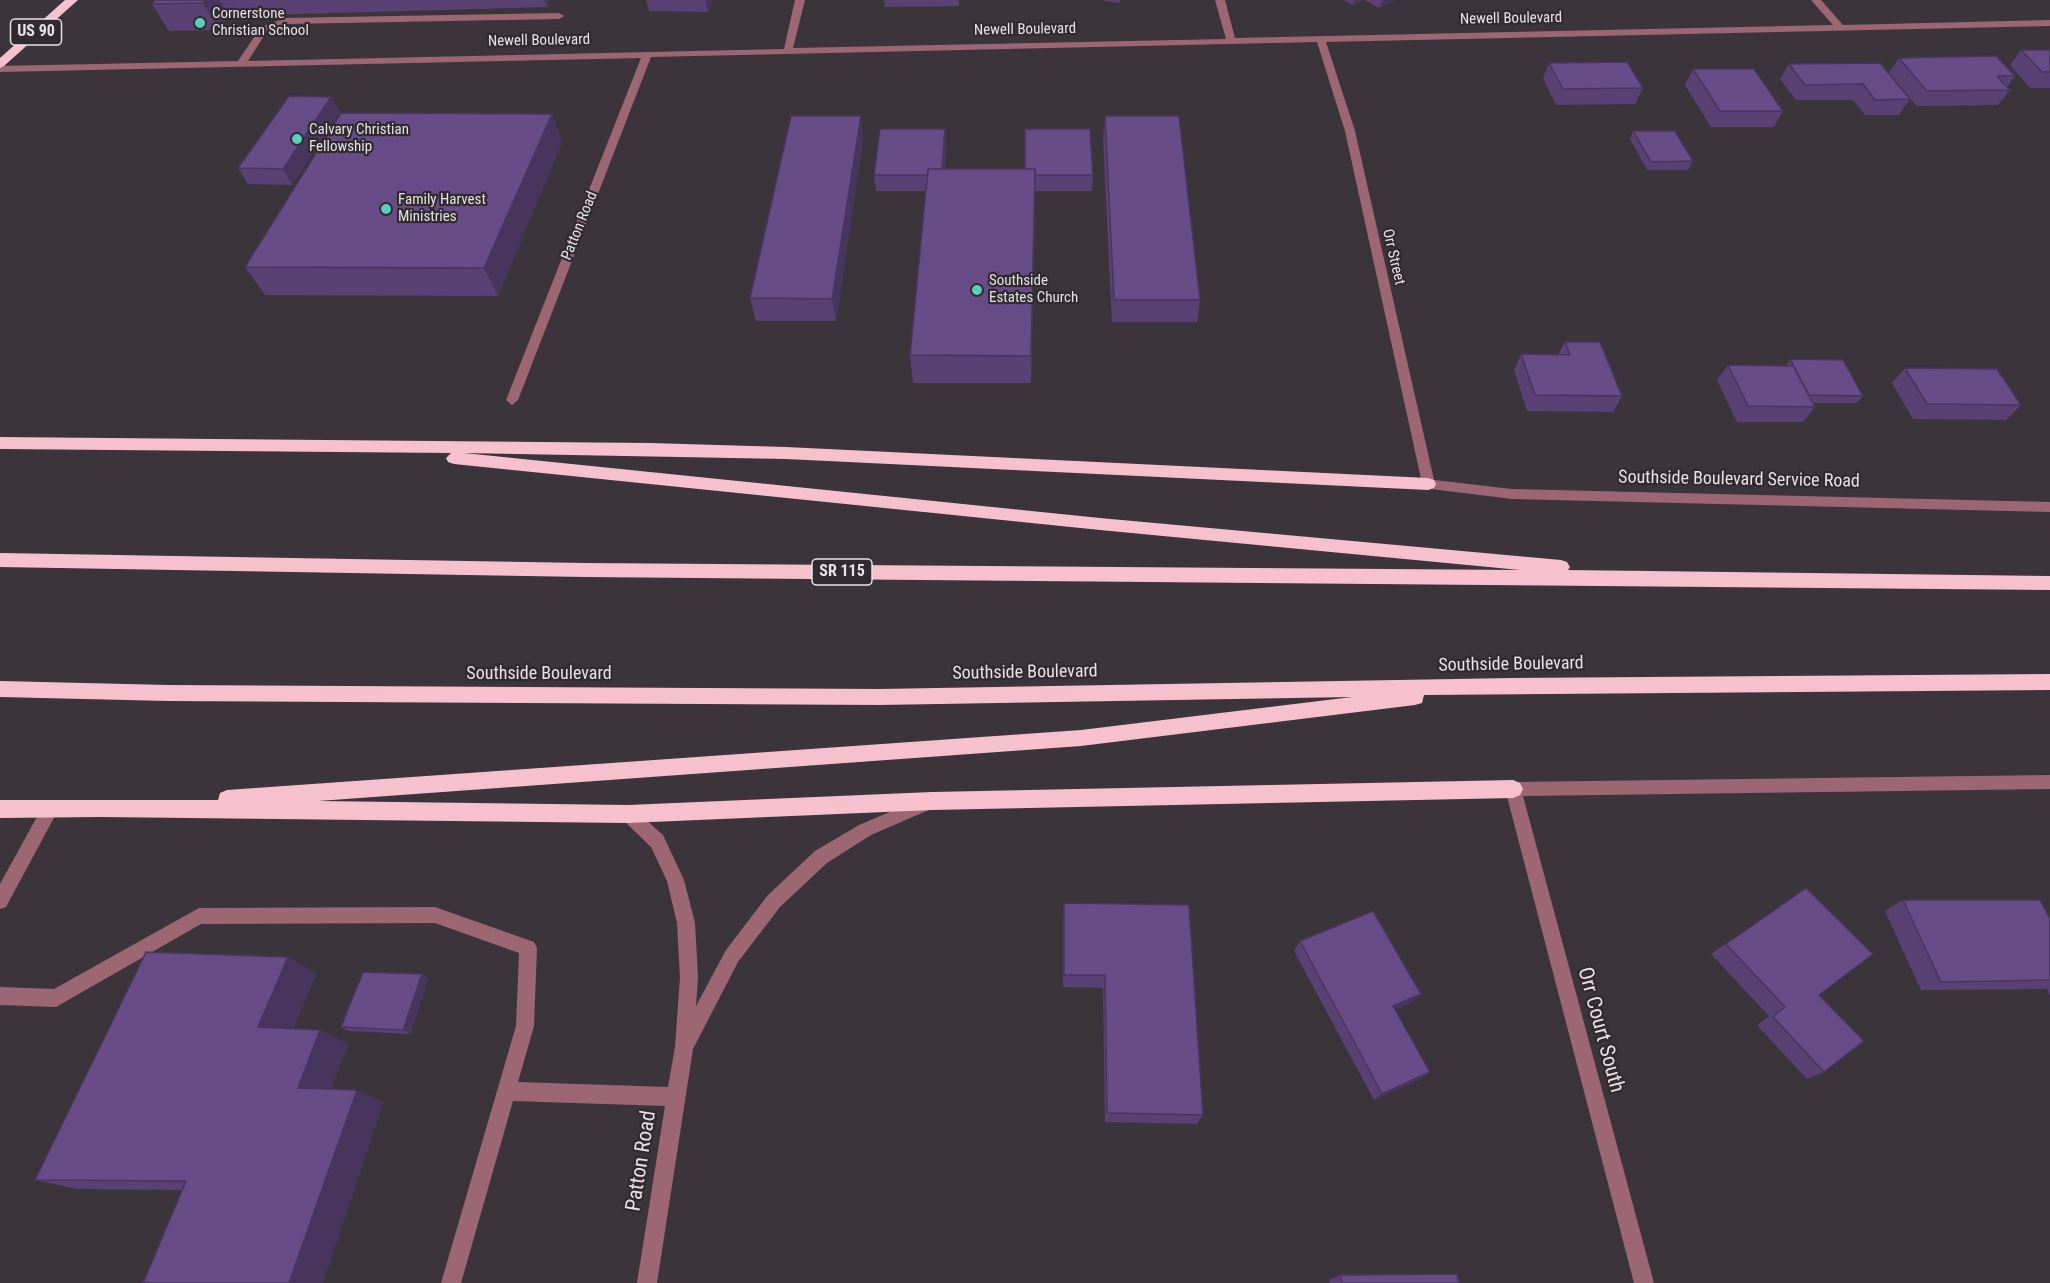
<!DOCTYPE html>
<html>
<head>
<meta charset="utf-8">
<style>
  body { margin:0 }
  canvas { display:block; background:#3b343a }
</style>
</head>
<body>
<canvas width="2050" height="1283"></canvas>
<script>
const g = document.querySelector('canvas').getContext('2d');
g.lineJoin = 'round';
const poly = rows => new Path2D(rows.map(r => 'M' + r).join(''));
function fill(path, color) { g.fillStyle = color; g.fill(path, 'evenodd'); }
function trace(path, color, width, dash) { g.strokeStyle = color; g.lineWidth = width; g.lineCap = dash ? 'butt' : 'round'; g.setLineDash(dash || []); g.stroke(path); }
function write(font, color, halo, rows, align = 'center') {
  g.font = font + ' "Roboto Condensed",sans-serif'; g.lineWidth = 4.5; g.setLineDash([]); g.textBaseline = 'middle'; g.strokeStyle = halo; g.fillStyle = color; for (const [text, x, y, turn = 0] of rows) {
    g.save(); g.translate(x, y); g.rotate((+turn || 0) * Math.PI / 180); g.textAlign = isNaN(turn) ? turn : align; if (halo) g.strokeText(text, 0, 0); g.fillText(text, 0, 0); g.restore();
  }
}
fill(poly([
  [795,0,805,0,793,48,1226,39,1215,0,1225,0,1235,38,1833,25,1811,0,1821,0,1843,25,2050,20,2050,26,1326,42,1355,131,1434,480,1512,489,2050,502,2050,512,1512,499,1423,488,1345,131,1317,42,651,57,518,400,512,405,506,400,641,58,0,72,0,66,238,61,261,27,285,18,559,13,564,16,559,19,286,24,267,31,248,61,784,49,795,0],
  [2050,775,2050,789,1523,796,1654,1283,1634,1283,1505,789,1507,784,1513,782,2050,775],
  [925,797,931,799,933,804,931,809,871,835,827,863,780,907,738,962,693,1049,657,1283,637,1283,665,1106,513,1101,461,1283,441,1283,516,1026,519,953,435,923,201,924,56,1007,0,1005,0,987,54,989,199,908,435,907,534,942,537,948,534,1026,518,1082,668,1087,675,1047,680,977,677,923,667,881,651,847,622,819,620,814,622,809,628,806,634,809,663,835,684,880,695,923,698,977,696,1006,726,950,768,895,815,851,859,825,925,797],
  [50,801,56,804,58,809,56,814,6,907,0,909,0,884,44,804,50,801]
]), '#9c6673');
fill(poly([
  [65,0,78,0,4,66,0,68,0,58,65,0],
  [0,437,650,443,786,447,1428,478,1434,480,1436,484,1434,488,1428,490,786,459,464,453,1100,518,1561,560,1567,562,1570,567,1568,570,2050,576,2050,590,584,577,0,567,0,553,584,563,1520,570,1100,530,454,464,448,462,446,458,451,453,0,449,0,437],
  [2050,674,2050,690,1424,695,1422,703,1415,705,1081,746,318,801,628,805,932,792,1513,780,1520,783,1523,789,1520,795,1513,798,932,810,628,823,100,817,0,818,0,800,218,800,220,793,227,790,1081,730,1352,697,880,705,168,701,0,697,0,681,168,685,880,689,1512,678,2050,674]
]), '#f6c1cd');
fill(poly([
  [155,0,549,0,547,7,229,16,219,30,169,31,152,4],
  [646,0,712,0,708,12,649,11],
  [884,0,959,0,959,6,885,7],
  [1099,0,1121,0,1119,3],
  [1343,0,1396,0,1379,8,1364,0,1353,5],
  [2021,50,2050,50,2050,88,2030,88,2010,65],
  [1899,58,2015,76,2007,87,2010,90,1998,105,1917,106,1889,73],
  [1549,63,1643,88,1635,104,1556,105,1543,78],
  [1880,63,1910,99,1899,115,1865,115,1853,100,1796,100,1780,79,1789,64],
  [1693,69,1783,111,1774,127,1711,127,1685,85],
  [331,97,340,112,292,185,248,184,238,168],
  [552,114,562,142,498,296,265,295,245,267],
  [1105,116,1200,300,1197,322,1112,322,1103,138],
  [1633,131,1693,161,1688,170,1647,170,1630,139],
  [863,139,836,321,756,321,750,298],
  [946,145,945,169,1093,175,1092,191,1035,191,1031,383,913,383,910,355,926,191,876,191,874,175],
  [1565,342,1622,396,1613,412,1527,411,1514,370,1521,354,1558,355],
  [1790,359,1863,396,1857,403,1813,403,1815,407,1803,422,1737,422,1717,380,1728,365,1786,366],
  [1905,368,2021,405,2006,420,1913,419,1892,383],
  [1806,888,1819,995,1824,1072,1807,1079,1757,1025,1769,1016,1711,954],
  [1903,900,2050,919,2050,996,2047,989,1921,990,1885,911],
  [1064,903,1203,1115,1197,1124,1105,1122,1103,988,1063,987,1063,918],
  [1300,941,1413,1002,1395,1010,1421,1079,1374,1100,1294,951],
  [288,957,316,974,293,1028,320,1030,348,1044,331,1089,384,1102,182,1190,77,1189,35,1180],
  [428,979,410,1034,349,1031,341,1027],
  [1340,1275,1459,1283,1330,1283,1329,1280]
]), '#594174');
fill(poly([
  [205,0,220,0,229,16,219,30,203,3],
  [544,0,549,0,547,7],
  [705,0,712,0,708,12],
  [1354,0,1364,0,1353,5],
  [1382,0,1396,0,1379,8],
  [331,97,340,112,292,185,283,169],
  [552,114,562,142,498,296,484,268],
  [861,116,863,139,836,321,832,299],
  [945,129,946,145,943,191,942,175],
  [288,957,316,974,287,1041,258,1027],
  [422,974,428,979,410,1034,403,1030],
  [1421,994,1413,1002,1385,1014,1393,1006],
  [320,1030,348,1044,327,1100,298,1088],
  [1430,1072,1421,1079,1374,1100,1382,1094],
  [357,1090,384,1102,323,1283,289,1283]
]), '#48355e');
const building = poly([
  [155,0,205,0,203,3,152,4,155,0],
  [2021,50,2050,50,2050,72,2042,72,2021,50],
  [1996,56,2015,76,1997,76,2010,90,1927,91,1899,58,1996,56],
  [1627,62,1643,88,1563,89,1549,63,1627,62],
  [1880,63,1910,99,1875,100,1863,84,1805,85,1789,64,1880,63],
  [1693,69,1754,69,1783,111,1720,111,1693,69],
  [289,96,331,97,283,169,238,168,289,96],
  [341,113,552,114,484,268,245,267,341,113],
  [791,116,861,116,832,299,750,298,791,116],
  [1105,116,1179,116,1200,300,1114,300,1105,116],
  [880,129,945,129,942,169,928,169,928,175,874,175,880,129],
  [1025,129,1090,129,1093,175,1035,175,1035,169,1025,169,1025,129],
  [1633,131,1675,131,1693,161,1651,162,1633,131],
  [928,169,1035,169,1031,356,910,355,928,169],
  [1565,342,1600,342,1622,396,1535,395,1521,354,1570,355,1565,342],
  [1790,359,1843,360,1863,396,1809,395,1790,359],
  [1728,365,1793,366,1815,407,1748,406,1728,365],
  [1905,368,1997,369,2021,405,1927,404,1905,368],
  [1806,888,1873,954,1819,995,1864,1041,1824,1072,1773,1017,1785,1007,1726,944,1806,888],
  [1903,900,2040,900,2050,919,2050,980,1941,982,1903,900],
  [1064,903,1189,905,1203,1115,1107,1113,1105,975,1064,975,1064,903],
  [1373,911,1421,994,1393,1006,1430,1072,1382,1094,1300,941,1373,911],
  [146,952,288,957,258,1027,320,1030,298,1088,357,1090,289,1283,143,1283,186,1181,35,1180,146,952],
  [363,972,422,974,403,1030,341,1027,363,972],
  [1457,1274,1459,1283,1342,1283,1340,1275,1457,1274]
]);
fill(building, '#674c87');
trace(building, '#48355e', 1.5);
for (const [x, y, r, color] of [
  [200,23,6,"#59cebf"],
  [297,139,6,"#59cebf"],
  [386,209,6,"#59cebf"],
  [977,290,6,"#59cebf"]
]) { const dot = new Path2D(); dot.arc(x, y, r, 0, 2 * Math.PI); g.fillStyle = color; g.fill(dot); trace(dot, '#312a2f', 2); }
write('15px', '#e7e2e6', '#312a2f', [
  ["Cornerstone",212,14],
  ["Christian School",212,31],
  ["Calvary Christian",309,130],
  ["Fellowship",309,147],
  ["Family Harvest",398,200],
  ["Ministries",398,217],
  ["Southside",989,281],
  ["Estates Church",989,298]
], 'left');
write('15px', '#e7e2e6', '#312a2f', [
  ["Newell Boulevard",1511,19,-1],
  ["Newell Boulevard",1025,30,-1],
  ["Newell Boulevard",539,41,-1],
  ["Patton Road",580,226,-68],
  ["Orr Street",1393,257,77]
]);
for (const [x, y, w] of [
  [36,32,51],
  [842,572,60]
]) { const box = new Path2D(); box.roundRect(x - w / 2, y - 13, w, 26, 4.5); g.fillStyle = '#312a2f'; g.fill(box); trace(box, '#e7e2e6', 1.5); }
write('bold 16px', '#e7e2e6', null, [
  ["US 90",36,32],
  ["SR 115",842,572]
]);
write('18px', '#e7e2e6', '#312a2f', [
  ["Southside Boulevard Service Road",1739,480,1],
  ["Southside Boulevard",1511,665,-1],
  ["Southside Boulevard",1025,673,-1],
  ["Southside Boulevard",539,674]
]);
write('21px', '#e7e2e6', '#312a2f', [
  ["Orr Court South",1600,1030,75],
  ["Patton Road",642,1161,-81]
]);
</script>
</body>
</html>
